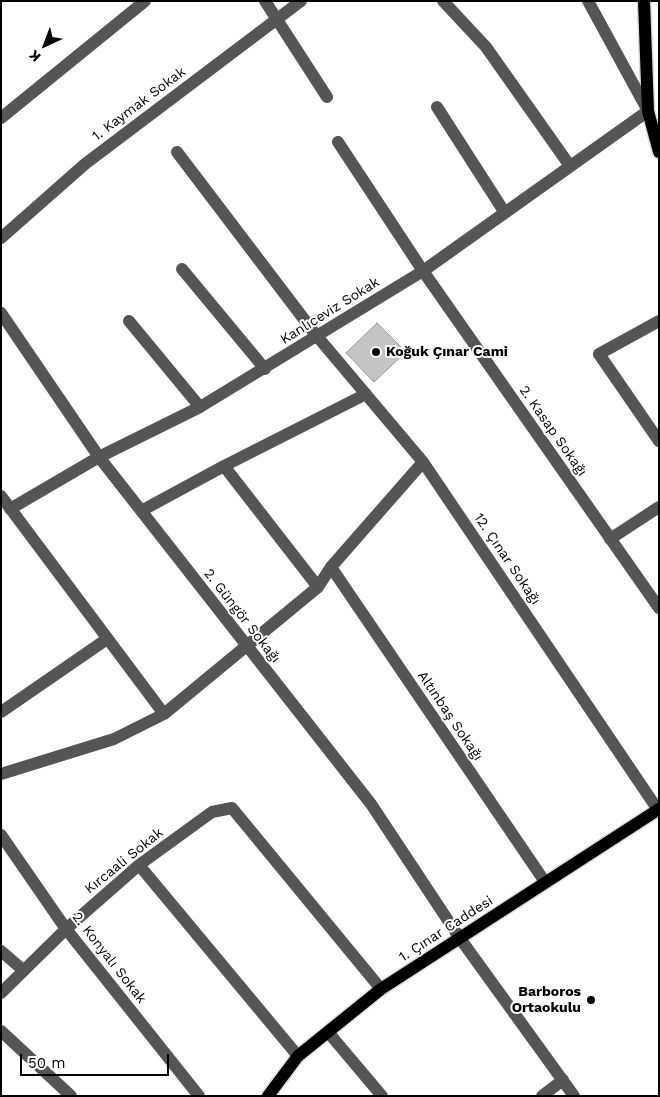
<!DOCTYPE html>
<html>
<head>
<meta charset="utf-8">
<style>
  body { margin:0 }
  #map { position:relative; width:660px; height:1097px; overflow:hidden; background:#fff; font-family:"Work Sans",sans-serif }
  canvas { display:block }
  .frame { position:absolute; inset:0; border:2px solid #000; pointer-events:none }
  .north { position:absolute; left:20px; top:20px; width:50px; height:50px; -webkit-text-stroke:4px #fff; paint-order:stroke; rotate:223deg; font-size:14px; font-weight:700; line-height:20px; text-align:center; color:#000 }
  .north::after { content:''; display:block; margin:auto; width:18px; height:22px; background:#000; clip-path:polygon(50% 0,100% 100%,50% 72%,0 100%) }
  .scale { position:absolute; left:20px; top:1054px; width:149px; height:22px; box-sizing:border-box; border:2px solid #000; border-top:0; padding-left:6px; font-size:15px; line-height:18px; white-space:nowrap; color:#000; -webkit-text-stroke:4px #fff; paint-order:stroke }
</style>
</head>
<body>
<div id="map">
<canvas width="660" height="1097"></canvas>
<div class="frame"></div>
<div class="north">K</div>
<div class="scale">50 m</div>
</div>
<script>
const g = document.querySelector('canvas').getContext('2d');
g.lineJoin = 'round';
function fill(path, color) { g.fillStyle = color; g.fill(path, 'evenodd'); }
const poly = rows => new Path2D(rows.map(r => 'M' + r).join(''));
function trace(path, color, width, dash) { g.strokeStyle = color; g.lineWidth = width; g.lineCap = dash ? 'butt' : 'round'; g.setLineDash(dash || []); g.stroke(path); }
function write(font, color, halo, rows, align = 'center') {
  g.font = font + ' "Work Sans",sans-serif'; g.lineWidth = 4; g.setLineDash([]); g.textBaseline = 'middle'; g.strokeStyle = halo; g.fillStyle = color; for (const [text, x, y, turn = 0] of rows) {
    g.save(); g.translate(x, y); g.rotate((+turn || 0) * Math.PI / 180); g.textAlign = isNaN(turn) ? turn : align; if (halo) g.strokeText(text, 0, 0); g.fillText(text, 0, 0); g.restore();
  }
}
const building = poly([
  [377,323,406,352,374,382,346,353,377,323]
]);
fill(building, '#c4c4c4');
trace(building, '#999', 1);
const major = poly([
  [644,1,648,111,659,152],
  [268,1096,298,1056,381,989,659,809]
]);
trace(major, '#dbdbdb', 15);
trace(poly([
  [265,1,327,97],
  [443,1,486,47,570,166],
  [437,107,505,213],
  [1,118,145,1],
  [338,142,423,271,659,608],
  [177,152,316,335,423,462,658,810],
  [1,238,85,164,301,1],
  [182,269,265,369],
  [1,313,99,457,371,804,459,937,574,1096],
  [129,321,200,407],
  [659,321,599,354,659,441],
  [224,466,318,587],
  [1,496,164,714],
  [10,509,99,457,200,407,423,271,648,111,588,1],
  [141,511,224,466,366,394],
  [610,539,659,507],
  [331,567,545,882],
  [1,712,107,639],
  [1,774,114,739,164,714,318,587,331,567,423,462],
  [1,835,66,929,199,1096],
  [139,865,298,1056],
  [1,951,23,970],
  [1,993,66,929,139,865,212,812,232,808,381,989],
  [1,1031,71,1096],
  [328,1032,382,1096],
  [542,1096,563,1080]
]), '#555', 12);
trace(major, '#000', 12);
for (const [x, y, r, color] of [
  [376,352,5,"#000"],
  [591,1000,5,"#000"]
]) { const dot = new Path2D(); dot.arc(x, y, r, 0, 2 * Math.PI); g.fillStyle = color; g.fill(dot); trace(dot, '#fff', 2); }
write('14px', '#000', '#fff', [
  ["1. Kaymak Sokak",139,104,-37],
  ["Kanlıceviz Sokak",330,311,-32],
  ["2. Kasap Sokağı",553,431,55],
  ["12. Çınar Sokağı",507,559,56],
  ["2. Güngör Sokağı",242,616,52],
  ["Altınbaş Sokağı",450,716,56],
  ["Kırcaali Sokak",124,861,-39],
  ["1. Çınar Caddesi",446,929,-33],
  ["2. Konyalı Sokak",109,958,52]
]);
write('bold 14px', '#000', '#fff', [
  ["Koğuk Çınar Cami",386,352],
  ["Barboros",581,992,"right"],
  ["Ortaokulu",581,1008,"right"]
], 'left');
</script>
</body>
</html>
